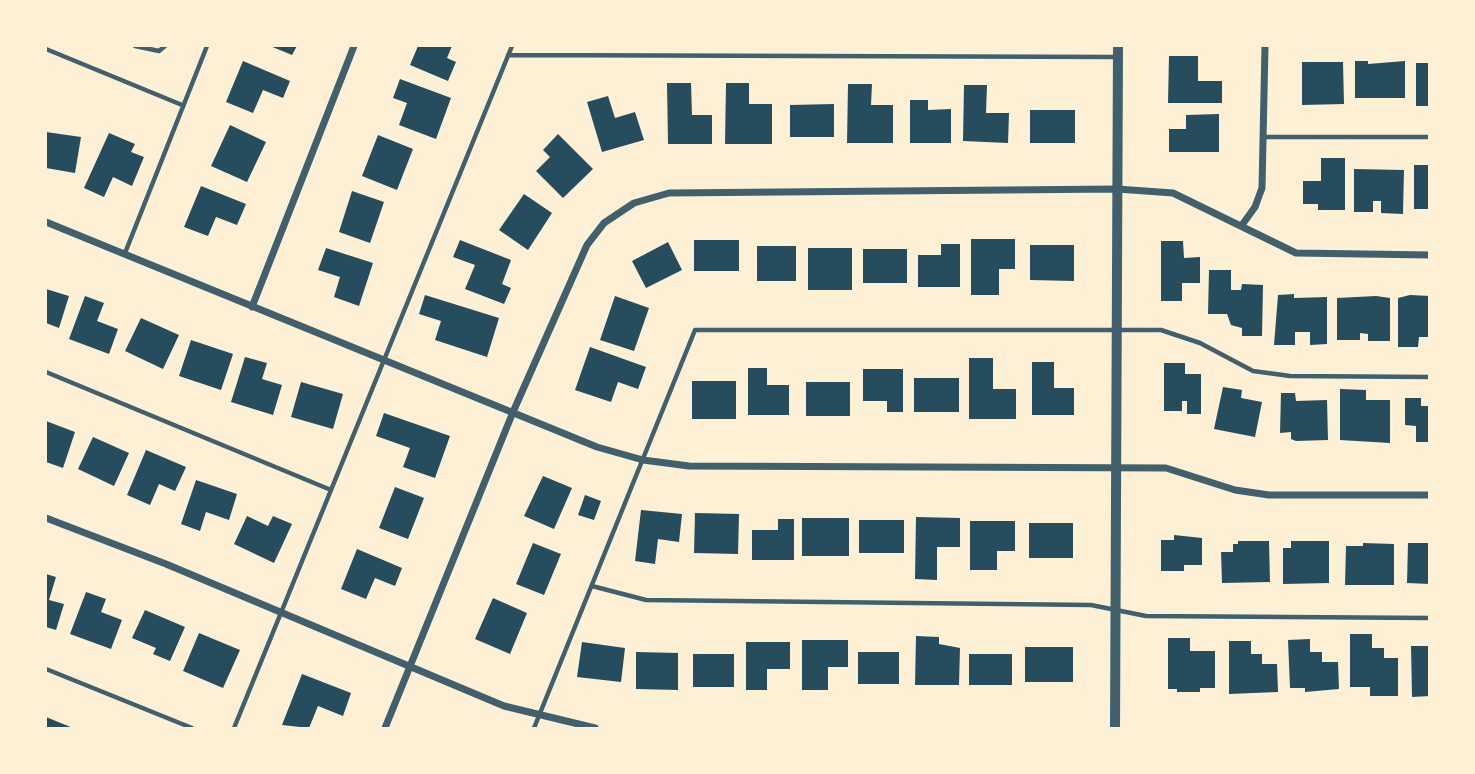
<!DOCTYPE html>
<html>
<head>
<meta charset="utf-8">
<style>
  body { margin:0 }
  #map { position:relative; width:1475px; height:774px; overflow:hidden; background:#fdf0d5; font-family:"Varela Round",sans-serif }
  canvas { display:block }
  .frame { position:absolute; inset:0; border:47px solid #fdf0d5; pointer-events:none }
</style>
</head>
<body>
<div id="map">
<canvas width="1475" height="774"></canvas>
<div class="frame"></div>
</div>
<script>
const g = document.querySelector('canvas').getContext('2d');
g.lineJoin = 'round';
function fill(path, color) { g.fillStyle = color; g.fill(path, 'evenodd'); }
const poly = rows => new Path2D(rows.map(r => 'M' + r).join(''));
function trace(path, color, width, dash) { g.strokeStyle = color; g.lineWidth = width; g.lineCap = dash ? 'butt' : 'round'; g.setLineDash(dash || []); g.stroke(path); }
fill(poly([
  [270,46,297,46,292,55],
  [418,46,452,46,447,58,456,62,448,81,410,65],
  [1169,56,1198,56,1198,81,1222,81,1222,103,1168,103],
  [243,61,290,81,283,98,263,90,253,113,226,102],
  [1355,61,1368,61,1368,64,1405,61,1405,98,1355,98],
  [1302,62,1343,62,1344,104,1302,105],
  [1416,63,1430,63,1430,106,1416,106],
  [400,79,451,98,436,139,399,125,407,103,393,98],
  [667,83,691,83,692,115,712,115,712,144,668,144],
  [726,83,749,83,749,104,772,104,772,144,725,144],
  [848,84,872,84,871,105,893,105,893,143,847,143],
  [964,85,987,85,986,113,1009,113,1008,143,963,141],
  [608,96,615,118,635,112,644,140,602,152,587,102],
  [910,100,928,100,928,110,951,109,951,143,910,143],
  [834,104,834,137,790,137,790,105],
  [1030,110,1075,110,1075,143,1030,143],
  [1219,114,1219,152,1169,152,1169,129,1186,129,1186,115],
  [230,125,266,142,247,182,211,166],
  [46,132,81,137,75,173,46,168],
  [109,133,135,144,131,152,144,157,132,186,113,177,104,197,84,188],
  [558,134,593,169,563,198,536,171,550,157,543,150],
  [378,135,413,149,397,190,362,176],
  [1321,158,1345,158,1345,210,1318,210,1318,204,1303,204,1303,181,1321,181],
  [1414,165,1430,165,1430,209,1414,209],
  [1354,169,1404,170,1403,214,1381,213,1381,201,1373,201,1373,212,1354,212],
  [201,186,246,204,237,225,216,217,208,236,184,227],
  [352,191,384,202,370,243,339,232],
  [524,194,552,213,528,250,499,230],
  [971,239,1015,239,1015,269,999,269,999,295,971,295],
  [460,240,511,260,502,284,511,288,504,304,465,289,475,265,453,257],
  [694,240,739,240,739,271,694,271],
  [1161,241,1183,241,1184,258,1200,257,1200,283,1182,283,1182,301,1161,301],
  [668,242,682,270,646,288,632,261],
  [941,244,960,244,960,287,918,287,918,255,941,255],
  [1030,245,1074,245,1074,281,1030,280],
  [757,246,796,246,796,281,757,281],
  [326,248,373,263,359,306,334,297,340,277,318,270],
  [808,248,852,248,852,290,808,290],
  [863,249,907,249,907,283,863,283],
  [1209,270,1231,270,1231,290,1241,290,1242,284,1263,285,1262,336,1242,336,1242,328,1231,325,1227,314,1208,314],
  [46,289,69,296,59,328,46,323],
  [1294,294,1294,298,1327,297,1327,344,1310,345,1310,332,1295,332,1295,345,1274,345,1278,295],
  [425,295,499,318,487,357,435,340,441,321,419,314],
  [1410,295,1430,296,1430,337,1419,337,1418,347,1398,347,1398,298],
  [85,296,104,303,97,321,118,329,109,354,69,339],
  [615,296,649,308,634,351,600,340],
  [1376,296,1390,298,1390,341,1368,341,1368,334,1360,333,1360,340,1337,340,1337,298],
  [141,318,179,335,163,369,125,351],
  [191,340,233,354,221,390,179,376],
  [590,347,646,367,638,389,618,382,611,402,575,390],
  [245,357,267,363,262,379,282,385,273,415,231,402],
  [969,358,993,358,993,389,1016,389,1016,419,969,419],
  [1032,362,1054,362,1054,388,1074,388,1074,415,1032,415],
  [1164,363,1185,363,1185,374,1201,374,1201,414,1187,414,1187,401,1182,401,1182,411,1164,411],
  [748,368,767,368,767,385,789,385,789,415,748,415],
  [863,369,903,369,903,412,887,412,887,401,863,401],
  [914,378,959,378,959,412,914,412],
  [692,381,736,381,736,419,692,419],
  [301,382,343,394,333,429,291,417],
  [806,382,850,382,850,416,806,416],
  [1223,387,1242,390,1241,398,1262,402,1255,437,1214,429],
  [1340,389,1366,390,1366,400,1390,400,1390,443,1340,440],
  [1281,393,1295,393,1296,401,1327,400,1328,440,1296,441,1291,439,1291,432,1280,433],
  [1405,398,1421,398,1421,406,1430,406,1430,442,1416,442,1416,426,1405,425],
  [384,413,450,436,435,478,403,467,410,448,376,436],
  [46,421,75,432,63,468,46,462],
  [93,437,129,453,114,486,78,469],
  [146,450,186,467,175,491,159,484,150,505,127,495],
  [543,476,572,488,554,529,524,516],
  [196,480,237,494,229,520,206,512,200,531,181,524],
  [395,487,424,498,408,539,379,528],
  [585,495,601,501,594,520,578,515],
  [641,510,682,514,679,542,658,539,655,564,635,561],
  [695,513,739,514,738,554,694,553],
  [247,516,268,526,273,516,292,524,274,563,234,544],
  [916,517,960,518,960,547,937,547,937,580,915,579],
  [802,518,849,518,849,556,802,556],
  [778,519,794,519,794,560,752,560,752,530,778,530],
  [859,520,904,520,904,553,859,553],
  [970,521,1015,521,1015,551,997,551,997,570,970,570],
  [1029,523,1073,523,1073,558,1029,558],
  [1174,535,1202,538,1202,565,1184,565,1184,571,1161,571,1161,540,1174,540],
  [1238,541,1269,541,1270,582,1222,583,1221,552,1233,552,1233,544,1238,544],
  [1291,541,1329,541,1329,583,1283,584,1283,548,1291,548],
  [533,543,561,554,544,595,516,584],
  [1363,543,1394,544,1394,585,1345,585,1346,546,1363,546],
  [1408,543,1430,543,1430,584,1407,583],
  [357,549,402,568,395,586,375,578,366,599,341,589],
  [46,574,56,577,49,600,64,604,56,630,46,627],
  [86,592,106,599,101,612,122,620,111,649,70,634],
  [493,598,527,613,510,654,475,639],
  [145,610,185,627,170,661,153,654,156,648,132,638],
  [199,633,240,650,223,688,183,671],
  [1350,634,1372,634,1372,648,1384,648,1384,658,1398,658,1398,696,1370,696,1370,687,1350,687],
  [916,636,939,637,939,644,960,648,959,685,915,685],
  [1168,638,1190,638,1190,651,1215,651,1215,688,1200,688,1200,692,1177,692,1177,689,1168,689],
  [1310,639,1310,652,1322,652,1322,662,1338,662,1339,689,1305,692,1305,688,1290,688,1288,640],
  [802,640,848,640,848,667,828,667,828,690,802,690],
  [1229,641,1251,641,1251,654,1262,654,1262,664,1277,664,1278,692,1229,694],
  [582,642,625,648,621,682,577,677],
  [746,642,790,642,790,669,767,669,767,690,746,690],
  [1411,646,1430,646,1430,696,1412,697],
  [1025,647,1073,647,1073,682,1025,682],
  [636,652,678,653,678,690,636,689],
  [858,652,899,652,899,684,858,684],
  [693,654,734,654,734,687,693,687],
  [969,654,1012,654,1012,685,969,685],
  [302,674,351,693,343,716,318,706,309,728,282,725],
  [46,717,73,728,46,728]
]), '#264d5e');
trace(poly([
  [135,46,159,51,165,46],
  [46,49,182,105],
  [508,55,1116,57],
  [1264,137,1430,137],
  [125,253,207,46],
  [46,372,331,490],
  [592,586,646,600,1091,605,1146,616,1430,618],
  [46,669,192,728],
  [234,728,512,46],
  [534,728,695,330,1161,330,1200,343,1253,371,1290,376,1430,377]
]), '#3f606c', 4.5);
trace(poly([
  [46,222,597,447,643,460,689,466,1166,468,1235,490,1269,495,1430,495],
  [1242,225,1255,207,1262,188,1265,46],
  [252,307,354,46],
  [46,518,166,564,504,706,595,728],
  [385,728,513,412,587,245,604,223,634,203,669,193,1117,189,1173,193,1296,253,1430,255]
]), '#3f606c', 7);
trace(poly([
  [1115,728,1118,46]
]), '#3f606c', 10);
</script>
</body>
</html>
